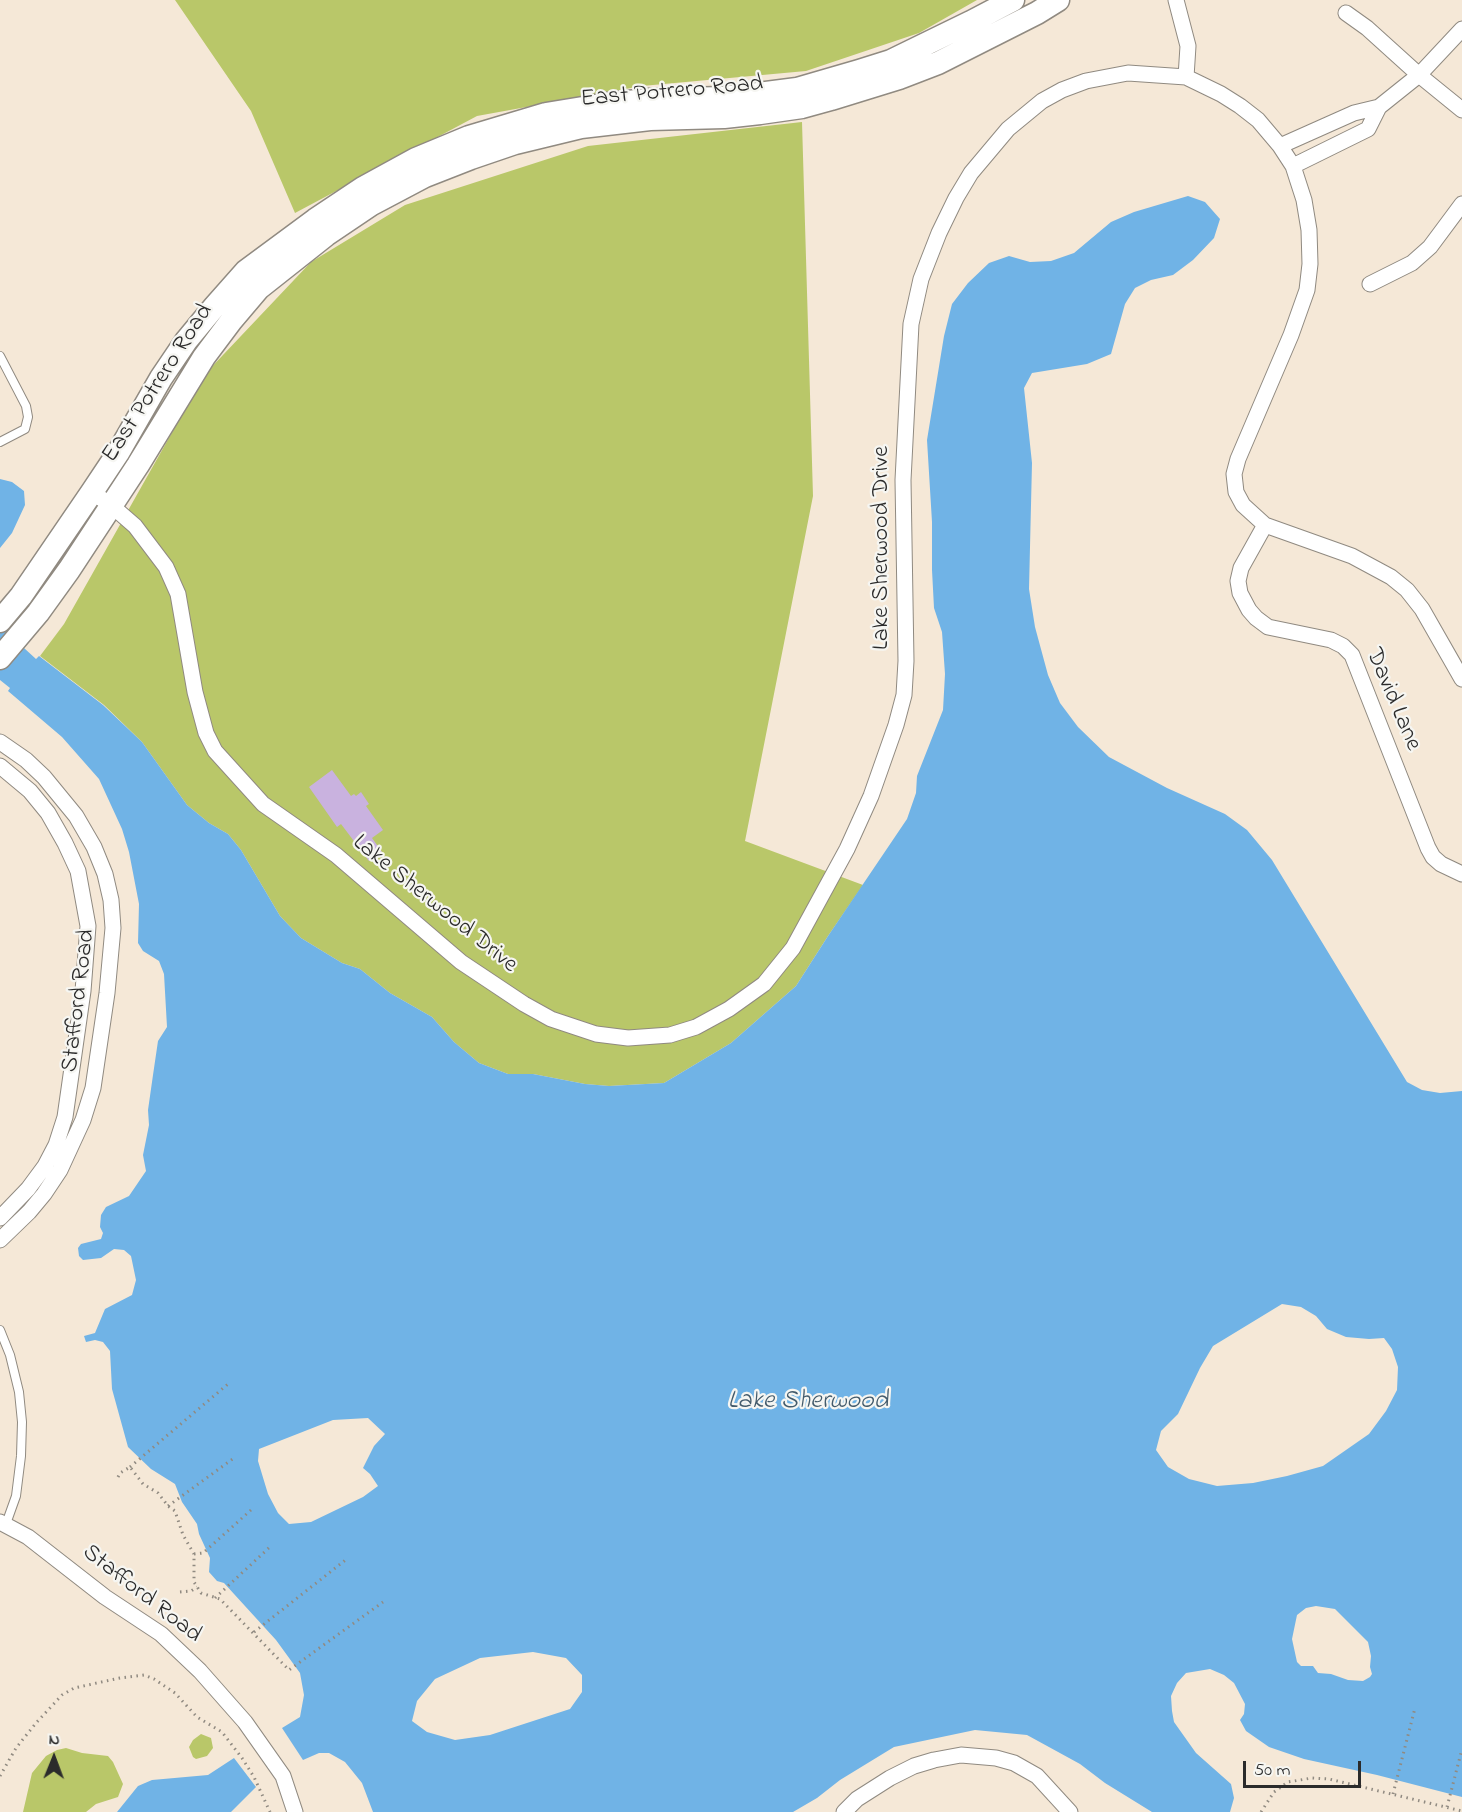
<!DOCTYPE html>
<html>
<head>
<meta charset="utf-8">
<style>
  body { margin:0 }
  #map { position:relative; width:1462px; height:1812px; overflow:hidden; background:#f5e8d7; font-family:"Indie Flower",sans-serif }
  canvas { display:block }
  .north { position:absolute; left:24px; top:1728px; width:60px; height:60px; -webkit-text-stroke:4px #f6f6f2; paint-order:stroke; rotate:1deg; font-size:16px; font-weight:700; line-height:24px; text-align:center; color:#2b2b2b }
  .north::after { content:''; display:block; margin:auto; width:21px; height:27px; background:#2b2b2b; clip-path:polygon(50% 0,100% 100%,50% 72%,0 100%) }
  .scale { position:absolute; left:1243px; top:1761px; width:118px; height:27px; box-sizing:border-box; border:3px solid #2b2b2b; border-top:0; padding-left:8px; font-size:18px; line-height:21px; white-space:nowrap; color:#2b2b2b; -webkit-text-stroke:4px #f6f6f2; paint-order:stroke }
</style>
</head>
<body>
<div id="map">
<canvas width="1462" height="1812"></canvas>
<div class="north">N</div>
<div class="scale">50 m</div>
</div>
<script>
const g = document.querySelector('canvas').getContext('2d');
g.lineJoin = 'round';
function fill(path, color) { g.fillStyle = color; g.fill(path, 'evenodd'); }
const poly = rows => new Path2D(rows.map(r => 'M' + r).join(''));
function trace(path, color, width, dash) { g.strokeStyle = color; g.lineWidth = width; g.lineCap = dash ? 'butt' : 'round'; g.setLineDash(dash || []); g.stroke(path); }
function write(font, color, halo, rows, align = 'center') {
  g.font = font + ' "Indie Flower",sans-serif'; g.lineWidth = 4.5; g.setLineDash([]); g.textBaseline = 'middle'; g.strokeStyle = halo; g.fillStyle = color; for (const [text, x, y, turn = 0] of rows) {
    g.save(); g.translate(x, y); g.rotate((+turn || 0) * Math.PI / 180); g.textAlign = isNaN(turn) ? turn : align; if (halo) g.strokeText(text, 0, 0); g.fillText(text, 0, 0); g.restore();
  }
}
fill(poly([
  [175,0,977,0,919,33,806,71,642,86,477,116,295,213,251,111],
  [802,122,813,496,745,841,863,885,828,936,796,986,731,1043,664,1083,609,1086,585,1084,533,1074,508,1074,479,1063,454,1042,432,1017,390,993,360,969,342,963,301,938,280,916,241,850,228,834,209,823,187,805,142,742,104,705,40,656,64,624,205,374,311,262,405,205,588,146],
  [201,1734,211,1738,213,1748,207,1756,196,1759,193,1757,189,1747,193,1740],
  [66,1748,82,1753,108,1756,113,1762,123,1784,118,1797,96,1804,86,1812,23,1812,32,1773,46,1756,57,1750]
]), '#b9c769');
fill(poly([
  [1188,196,1205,202,1220,219,1214,238,1193,260,1173,275,1151,280,1135,288,1125,304,1111,354,1087,364,1032,373,1024,388,1032,463,1029,589,1035,627,1048,675,1060,703,1078,727,1109,757,1167,788,1225,814,1247,830,1272,860,1407,1082,1422,1090,1440,1093,1462,1091,1462,1797,1377,1775,1304,1759,1269,1747,1246,1731,1240,1720,1244,1714,1245,1704,1234,1683,1224,1675,1210,1669,1186,1673,1177,1683,1171,1696,1172,1711,1174,1722,1196,1753,1231,1784,1234,1798,1230,1812,1152,1812,1105,1783,1080,1764,1027,1735,975,1730,894,1747,840,1780,817,1798,793,1812,373,1812,362,1783,345,1762,329,1753,319,1753,303,1760,282,1728,300,1717,304,1695,300,1673,276,1640,224,1583,217,1581,209,1572,210,1558,199,1534,197,1524,182,1502,175,1484,151,1469,128,1447,112,1389,110,1351,103,1342,95,1340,86,1342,84,1336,95,1333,105,1309,132,1295,136,1280,131,1256,124,1250,114,1249,101,1258,83,1260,79,1256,78,1248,81,1244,101,1239,103,1233,100,1227,101,1215,106,1207,129,1196,146,1171,143,1155,149,1125,148,1110,153,1075,158,1041,167,1027,164,974,159,961,143,951,138,943,139,904,129,852,122,829,99,779,62,737,8,691,10,688,0,680,0,626,36,659,39,656,103,705,142,742,187,805,209,823,228,834,241,850,280,916,301,938,342,963,360,969,390,993,432,1017,454,1042,479,1063,508,1074,533,1074,585,1084,609,1086,664,1083,731,1043,796,986,828,936,907,819,916,793,917,776,943,710,945,674,942,632,934,608,932,570,932,522,927,440,944,336,952,304,968,283,989,263,1009,256,1030,262,1051,261,1074,253,1111,222,1134,212],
  [1282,1304,1301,1307,1316,1316,1327,1329,1346,1337,1369,1339,1384,1338,1392,1349,1398,1367,1397,1390,1386,1411,1369,1434,1323,1466,1287,1476,1253,1483,1217,1486,1189,1479,1168,1467,1156,1450,1161,1431,1178,1414,1200,1368,1213,1346],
  [368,1418,385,1434,374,1446,363,1468,370,1474,378,1486,363,1497,311,1522,289,1524,278,1513,268,1494,258,1461,259,1449,333,1420],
  [1316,1606,1335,1609,1368,1642,1371,1656,1370,1667,1372,1674,1370,1677,1363,1681,1348,1680,1331,1674,1318,1673,1313,1666,1301,1666,1297,1662,1292,1639,1297,1615,1306,1608],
  [533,1652,566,1658,582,1675,582,1692,570,1709,490,1735,455,1740,427,1732,412,1721,417,1701,435,1679,480,1658],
  [0,479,12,482,24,491,25,505,12,533,0,548],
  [234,1758,256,1787,231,1812,117,1812,138,1786,152,1780,208,1775]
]), '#70b3e6');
fill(poly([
  [332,770,351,796,354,794,356,796,361,792,369,804,366,806,383,830,372,838,382,852,369,861,341,824,337,827,309,787]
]), '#c9b2df');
const lane = poly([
  [0,356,26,406,28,417,25,429,0,442],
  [0,1330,10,1355,19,1392,22,1422,21,1456,16,1496,6,1524]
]);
const street = poly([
  [1176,0,1188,46,1186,77],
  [1346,13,1367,28,1419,75,1462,110],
  [1379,107,1419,75,1462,29],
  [1280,146,1354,113,1379,107,1368,129,1293,166],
  [1370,284,1412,263,1430,247,1462,204],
  [92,492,112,506,135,526,166,567,178,594,195,692,206,733,215,751,263,804,336,855,461,962,524,1004,551,1019,596,1034,628,1038,670,1035,696,1027,729,1009,764,984,793,948,847,849,871,796,896,725,904,695,906,661,903,480,911,324,921,279,939,233,956,198,971,173,1008,129,1042,101,1062,90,1086,81,1128,73,1186,77,1221,94,1240,106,1258,120,1280,146,1293,166,1304,200,1309,230,1310,264,1307,290,1291,335,1238,459,1234,474,1236,492,1243,505,1265,525,1352,556,1391,577,1407,590,1422,609,1462,679],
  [1265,525,1241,568,1238,581,1240,593,1249,610,1256,618,1268,627,1331,640,1343,646,1352,655,1428,848,1433,857,1441,864,1462,874],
  [0,742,26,760,44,777,76,816,94,847,105,874,111,900,113,928,107,993,93,1088,83,1120,60,1170,44,1194,29,1212,0,1240],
  [0,766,30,791,48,813,65,843,78,871,88,926,83,991,65,1117,56,1145,45,1166,28,1189,0,1218],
  [0,1522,28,1537,105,1597,161,1634,200,1671,245,1722,283,1776,295,1812],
  [844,1812,857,1799,890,1778,914,1766,934,1760,961,1755,996,1758,1014,1763,1037,1776,1070,1812]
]);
const secondary = poly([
  [0,621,21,596,92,492,118,453,161,378,186,341,215,306,246,271,315,220,363,188,416,159,469,137,546,114,607,104,648,100,722,98,758,94,797,89,859,71,891,61,971,22,1013,0],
  [0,658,38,613,69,570,138,465,204,357,231,321,259,288,326,235,372,204,425,176,471,158,515,143,581,127,650,119,724,117,760,113,802,107,831,99,899,78,938,63,1037,13,1058,0]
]);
trace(lane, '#908a81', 10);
trace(street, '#908a81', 17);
trace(secondary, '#908a81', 25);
trace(poly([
  [130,1467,228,1384],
  [118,1477,120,1473,130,1467,143,1484,158,1493,168,1506,175,1511,183,1535,194,1554,194,1582,201,1593,220,1599,289,1670,383,1602],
  [168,1506,234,1458],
  [194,1554,203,1553,251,1510],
  [180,1592,191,1591,197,1587],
  [215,1598,272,1545],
  [254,1632,348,1558],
  [0,1776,16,1748,36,1723,62,1695,74,1688,120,1678,144,1675,154,1679,175,1693,197,1717,222,1732,242,1758,254,1777,270,1812],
  [1393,1794,1415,1708],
  [1447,1807,1462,1749],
  [1261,1812,1274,1792,1288,1782,1312,1778,1329,1779,1462,1811]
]), '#908a81', 3, [1.5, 4.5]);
trace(lane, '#fff', 8);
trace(street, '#fff', 15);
trace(secondary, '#fff', 22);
write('24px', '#2b2b2b', '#f6f6f2', [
  ["East Potrero Road",672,93,-5],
  ["East Potrero Road",159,384,-57],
  ["Lake Sherwood Drive",883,548,-90],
  ["David Lane",1392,700,67],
  ["Lake Sherwood Drive",434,905,39],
  ["Stafford Road",80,1001,-83],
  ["Stafford Road",141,1595,38]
]);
write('italic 26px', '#435b6c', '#f6f6f2', [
  ["Lake Sherwood",808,1403]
]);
</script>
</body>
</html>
